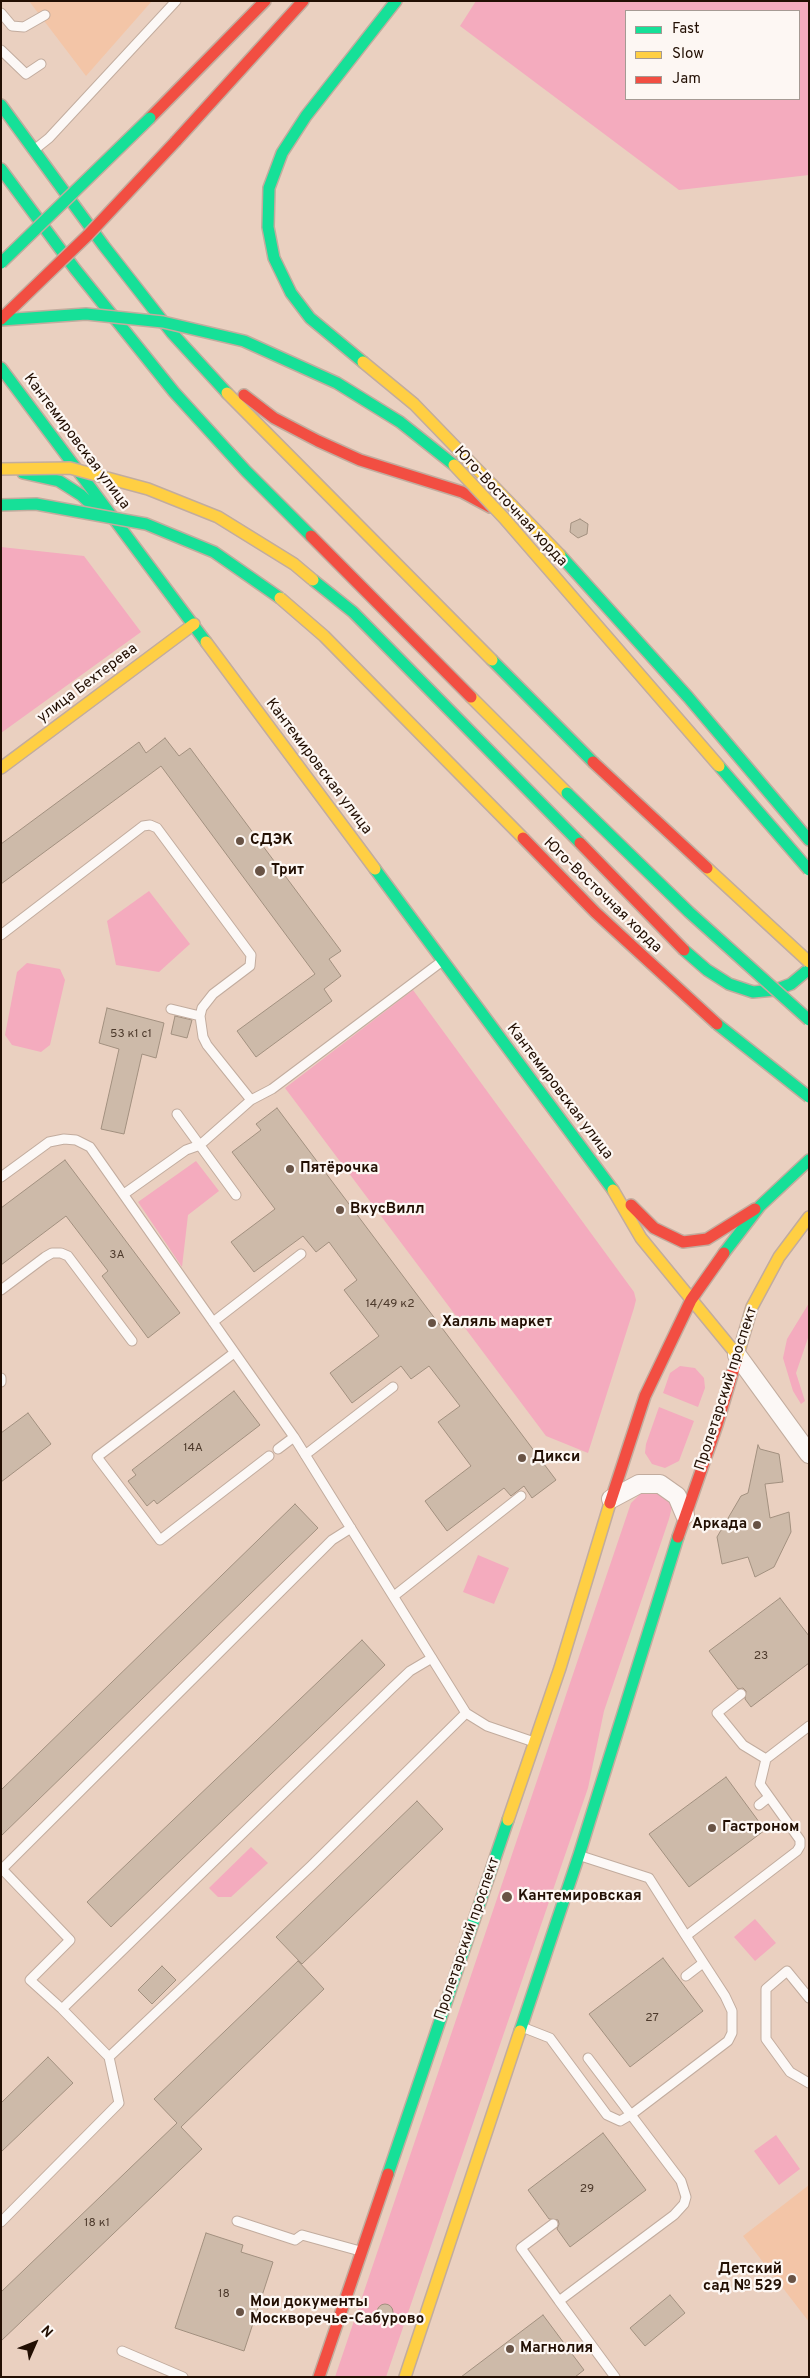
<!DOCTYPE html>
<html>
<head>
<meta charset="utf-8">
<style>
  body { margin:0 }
  #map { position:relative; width:810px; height:2378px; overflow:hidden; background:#ead0c0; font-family:Overpass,sans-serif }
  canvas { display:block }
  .frame { position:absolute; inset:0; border:2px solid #220f03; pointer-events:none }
  .legend { position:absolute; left:625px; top:10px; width:175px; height:90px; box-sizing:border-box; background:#fdf7f3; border:1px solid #a59a93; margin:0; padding:6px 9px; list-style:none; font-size:15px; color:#220f03 }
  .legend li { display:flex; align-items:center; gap:10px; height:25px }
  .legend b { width:25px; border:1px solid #a59a93 }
  .north { position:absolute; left:10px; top:2318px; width:50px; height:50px; -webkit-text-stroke:4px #fdf7f3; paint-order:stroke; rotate:46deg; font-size:14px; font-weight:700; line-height:20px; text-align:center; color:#220f03 }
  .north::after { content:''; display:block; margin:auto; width:18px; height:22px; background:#220f03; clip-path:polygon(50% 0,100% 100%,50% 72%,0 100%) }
</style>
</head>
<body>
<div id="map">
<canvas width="810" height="2378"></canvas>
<div class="frame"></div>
<ul class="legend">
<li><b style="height:6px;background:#16e098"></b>Fast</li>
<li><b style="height:6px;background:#ffcf43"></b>Slow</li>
<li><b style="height:6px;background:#f24e42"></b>Jam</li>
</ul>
<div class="north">N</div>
</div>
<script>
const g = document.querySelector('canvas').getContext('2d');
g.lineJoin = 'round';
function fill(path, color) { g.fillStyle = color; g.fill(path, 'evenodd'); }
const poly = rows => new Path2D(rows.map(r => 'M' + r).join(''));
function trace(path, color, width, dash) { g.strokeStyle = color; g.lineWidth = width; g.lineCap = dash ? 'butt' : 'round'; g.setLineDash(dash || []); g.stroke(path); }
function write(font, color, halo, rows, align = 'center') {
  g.font = font + ' Overpass,sans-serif'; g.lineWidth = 4.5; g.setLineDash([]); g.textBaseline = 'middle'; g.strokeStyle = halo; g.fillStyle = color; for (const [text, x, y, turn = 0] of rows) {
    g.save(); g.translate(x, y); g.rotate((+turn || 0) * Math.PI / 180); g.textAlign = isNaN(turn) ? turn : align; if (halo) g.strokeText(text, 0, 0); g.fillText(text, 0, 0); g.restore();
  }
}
fill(poly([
  [29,1,152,1,86,76],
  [809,2185,809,2322,743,2236]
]), '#f3c5a7');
fill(poly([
  [476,1,809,1,809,175,679,190,460,26],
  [626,11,799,11,799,99,626,99],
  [1,547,84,556,141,632,1,733],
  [149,891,190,944,159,972,116,965,107,921],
  [27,963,60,969,65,980,50,1045,41,1052,12,1045,5,1035,17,972],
  [413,990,634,1292,636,1300,634,1308,588,1453,546,1436,285,1088],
  [196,1161,219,1191,188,1215,182,1267,138,1202],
  [809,1303,809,1335,796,1373,805,1401,801,1404,793,1391,783,1358,787,1339],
  [680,1366,695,1368,704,1378,705,1388,698,1407,663,1393,670,1373],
  [659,1407,694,1421,679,1461,665,1468,652,1464,645,1453,646,1444],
  [652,1490,664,1495,672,1507,669,1519,604,1711,588,1788,386,2377,335,2377,631,1503,640,1494],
  [478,1555,509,1568,494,1604,463,1592],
  [251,1847,268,1863,231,1897,218,1897,209,1888],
  [755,1919,776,1943,755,1961,734,1937],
  [776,2135,800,2169,779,2185,754,2151]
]), '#f4abbe');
const building = poly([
  [580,519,588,524,587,534,578,538,570,532,571,523,580,519],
  [165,738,179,756,190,748,341,951,329,959,341,976,324,989,332,1001,256,1057,237,1031,315,974,161,766,1,884,1,844,139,742,146,753,165,738],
  [107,1008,164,1023,156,1058,142,1054,124,1134,101,1129,119,1049,99,1043,107,1008],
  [175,1016,192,1020,187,1038,171,1034,175,1016],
  [277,1108,556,1480,532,1498,524,1486,511,1496,504,1488,447,1531,425,1501,471,1466,438,1422,460,1406,429,1366,411,1379,401,1366,352,1403,330,1373,379,1336,344,1290,357,1280,329,1242,316,1252,303,1236,254,1272,231,1242,275,1209,232,1152,261,1130,256,1124,277,1108],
  [65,1160,180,1313,148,1338,102,1276,108,1271,66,1216,1,1265,1,1208,65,1160],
  [234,1391,260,1425,157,1504,154,1500,147,1506,128,1481,136,1475,132,1470,234,1391],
  [28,1413,51,1444,1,1482,1,1433,28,1413],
  [758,1445,760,1449,779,1454,783,1482,765,1484,770,1518,789,1512,791,1532,774,1567,755,1577,748,1557,722,1564,717,1537,741,1496,748,1493,758,1445],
  [295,1504,318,1528,1,1836,1,1790,295,1504],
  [780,1598,809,1636,809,1663,751,1707,745,1699,746,1691,743,1688,738,1689,709,1651,780,1598],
  [362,1640,385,1665,111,1927,87,1902,362,1640],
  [726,1777,765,1830,689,1887,649,1834,726,1777],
  [417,1801,443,1829,302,1964,276,1937,417,1801],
  [663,1958,703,2011,630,2067,589,2014,663,1958],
  [298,1961,324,1989,181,2127,202,2149,1,2341,1,2292,177,2123,154,2099,298,1961],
  [162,1966,176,1980,152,2004,138,1990,162,1966],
  [48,2057,73,2083,1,2152,1,2103,48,2057],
  [603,2133,646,2190,570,2247,557,2229,559,2224,558,2220,549,2219,528,2190,603,2133],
  [206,2233,243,2245,241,2252,273,2262,244,2351,175,2328,206,2233],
  [670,2295,685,2313,645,2346,630,2328,670,2295],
  '377 2312a8 8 0 1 1 16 0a8 8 0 1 1-16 0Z',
  [543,2315,584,2370,575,2377,461,2377,543,2315]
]);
fill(building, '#cdbaa9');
trace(building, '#a2907f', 1);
const lane = poly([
  [1,13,12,26,24,27,45,15],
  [1,50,26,74,41,64],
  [34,150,49,138,176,1],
  [1,935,143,826,150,825,157,828,251,955,250,966,213,994,202,1008,200,1016,203,1037,207,1045,251,1100],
  [171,1009,200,1016],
  [177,1114,236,1195],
  [1,1177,49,1142,64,1139,76,1140,90,1147,294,1437,466,1713,487,1726,534,1742],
  [124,1194,186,1150,200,1145,251,1100,272,1089,441,962],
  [1,1290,45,1257,52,1253,61,1253,68,1256,132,1341],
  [213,1322,301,1254],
  [234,1353,97,1457,160,1540,269,1456],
  [1,1378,1,1382],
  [278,1449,294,1437],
  [305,1455,393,1387],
  [394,1596,521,1496],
  [741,1694,717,1713,743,1745,766,1759,809,1726],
  [759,1805,769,1797],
  [581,1856,649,1878,686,1936,797,1851,800,1846,800,1840,760,1784,766,1759],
  [686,1976,703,1963],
  [809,1998,787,1971,766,1989,766,2039,790,2072,809,2083],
  [62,2009,30,1980,70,1940,2,1869,332,1540,351,1528],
  [522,2027,550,2038,607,2115,620,2121,632,2114,728,2041,732,2033,732,2011,725,1996,686,1936],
  [109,2057,62,2009,391,1689,410,1671,432,1658],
  [237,2221,295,2240,302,2235,360,2251],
  [1,2222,119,2103,109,2057,311,1866,466,1713],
  [553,2224,521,2248,559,2301,674,2215,684,2204,686,2197,681,2181,588,2058],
  [559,2301,615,2377],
  [122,2351,183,2377]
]);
const street = poly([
  [737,1355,809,1454],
  [611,1499,639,1484,660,1484,677,1496,685,1515]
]);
const fast = poly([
  [1,105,104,246,172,333,227,393],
  [1,169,75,269,174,392,246,471,311,536],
  [363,362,310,318,291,293,274,258,268,227,269,188,282,153,306,116,396,1],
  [1,368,206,642],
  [23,473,59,481,81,495,96,509],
  [560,555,688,697,809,840],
  [492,660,593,762],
  [375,869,613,1190],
  [684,950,707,970,729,984,753,992,775,990,791,984,809,969],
  [724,1253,760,1206,809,1160],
  [520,2031,579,1855,678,1537],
  [388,2174,508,1820]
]);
const slow = poly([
  [363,362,414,404,560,555],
  [227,393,492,660],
  [206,642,375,869],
  [471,697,567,793],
  [1,768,194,624],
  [613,1190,641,1238,737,1355],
  [737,1358,752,1307,779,1257,809,1217],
  [508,1820,560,1668,610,1503],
  [405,2377,520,2031]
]);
const jam = poly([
  [150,118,265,1],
  [176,141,303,1],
  [244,395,274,418,318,441,360,460,462,492,490,507],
  [311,536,471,697],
  [631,1205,654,1228,683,1242,707,1239,755,1209],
  [610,1503,645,1396,691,1300,724,1253],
  [678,1537,717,1425,737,1358],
  [319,2377,388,2174]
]);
trace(lane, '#c2ac9e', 11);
trace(street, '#c2ac9e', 20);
trace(fast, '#c2ac9e', 14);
trace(slow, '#c2ac9e', 14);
trace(jam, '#c2ac9e', 14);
trace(lane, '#fcf8f6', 9);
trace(street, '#fcf8f6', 18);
trace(fast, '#16e098', 11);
trace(slow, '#ffcf43', 11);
trace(jam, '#f24e42', 11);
const fastBridge = poly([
  [1,263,150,118],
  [1,320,86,314,163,322,244,341,337,383,400,422,454,465],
  [1,505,36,504,146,524,214,552,280,598],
  [313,580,353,612,580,843],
  [719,766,809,870],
  [567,793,689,912,809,1020],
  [717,1024,809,1097]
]);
const slowBridge = poly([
  [454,465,504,518,719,766],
  [1,469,70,468,148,489,218,517,294,564,313,580],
  [280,598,324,636,523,838],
  [707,868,809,962]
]);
const jamBridge = poly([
  [1,319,88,235,176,141],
  [593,762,707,868],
  [523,838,595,912,717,1024],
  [580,843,684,950]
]);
trace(fastBridge, '#c2ac9e', 14, []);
trace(slowBridge, '#c2ac9e', 14, []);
trace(jamBridge, '#c2ac9e', 14, []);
trace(fastBridge, '#16e098', 11);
trace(slowBridge, '#ffcf43', 11);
trace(jamBridge, '#f24e42', 11);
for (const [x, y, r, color] of [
  [240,841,5,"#685345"],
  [260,871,6,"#685345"],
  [290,1169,5,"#685345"],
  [340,1210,5,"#685345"],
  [432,1323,5,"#685345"],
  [522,1458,5,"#685345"],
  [757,1525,5,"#685345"],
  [712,1828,5,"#685345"],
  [507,1897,6,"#685345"],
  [792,2279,5,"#685345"],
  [240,2312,5,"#685345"],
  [510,2349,5,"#685345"]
]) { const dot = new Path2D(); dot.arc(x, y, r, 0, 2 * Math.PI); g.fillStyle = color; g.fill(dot); trace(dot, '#fdf7f3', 2); }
write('12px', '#4d3a2c', null, [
  ["53 к1 с1",131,1035],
  ["3А",117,1256],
  ["14/49 к2",390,1305],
  ["14А",193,1449],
  ["23",761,1657],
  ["27",652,2019],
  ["29",587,2190],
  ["18 к1",97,2224],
  ["18",224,2295]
]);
write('15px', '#220f03', '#fdf7f3', [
  ["Кантемировская улица",76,442,53],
  ["Юго-Восточная хорда",510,507,47],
  ["улица Бехтерева",88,684,-37],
  ["Кантемировская улица",318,767,53],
  ["Юго-Восточная хорда",602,896,44],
  ["Кантемировская улица",559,1092,53],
  ["Пролетарский проспект",727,1389,-72],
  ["Пролетарский проспект",468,1939,-71]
]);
write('bold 15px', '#220f03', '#fdf7f3', [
  ["СДЭК",250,841],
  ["Трит",271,871],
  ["Пятёрочка",300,1169],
  ["ВкусВилл",350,1210],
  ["Халяль маркет",442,1323],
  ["Дикси",532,1458],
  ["Аркада",747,1525,"right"],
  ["Гастроном",722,1828],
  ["Кантемировская",518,1897],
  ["Детский",782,2270,"right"],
  ["сад № 529",782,2287,"right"],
  ["Мои документы",250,2303],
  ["Москворечье-Сабурово",250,2320],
  ["Магнолия",520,2349]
], 'left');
</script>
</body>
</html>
